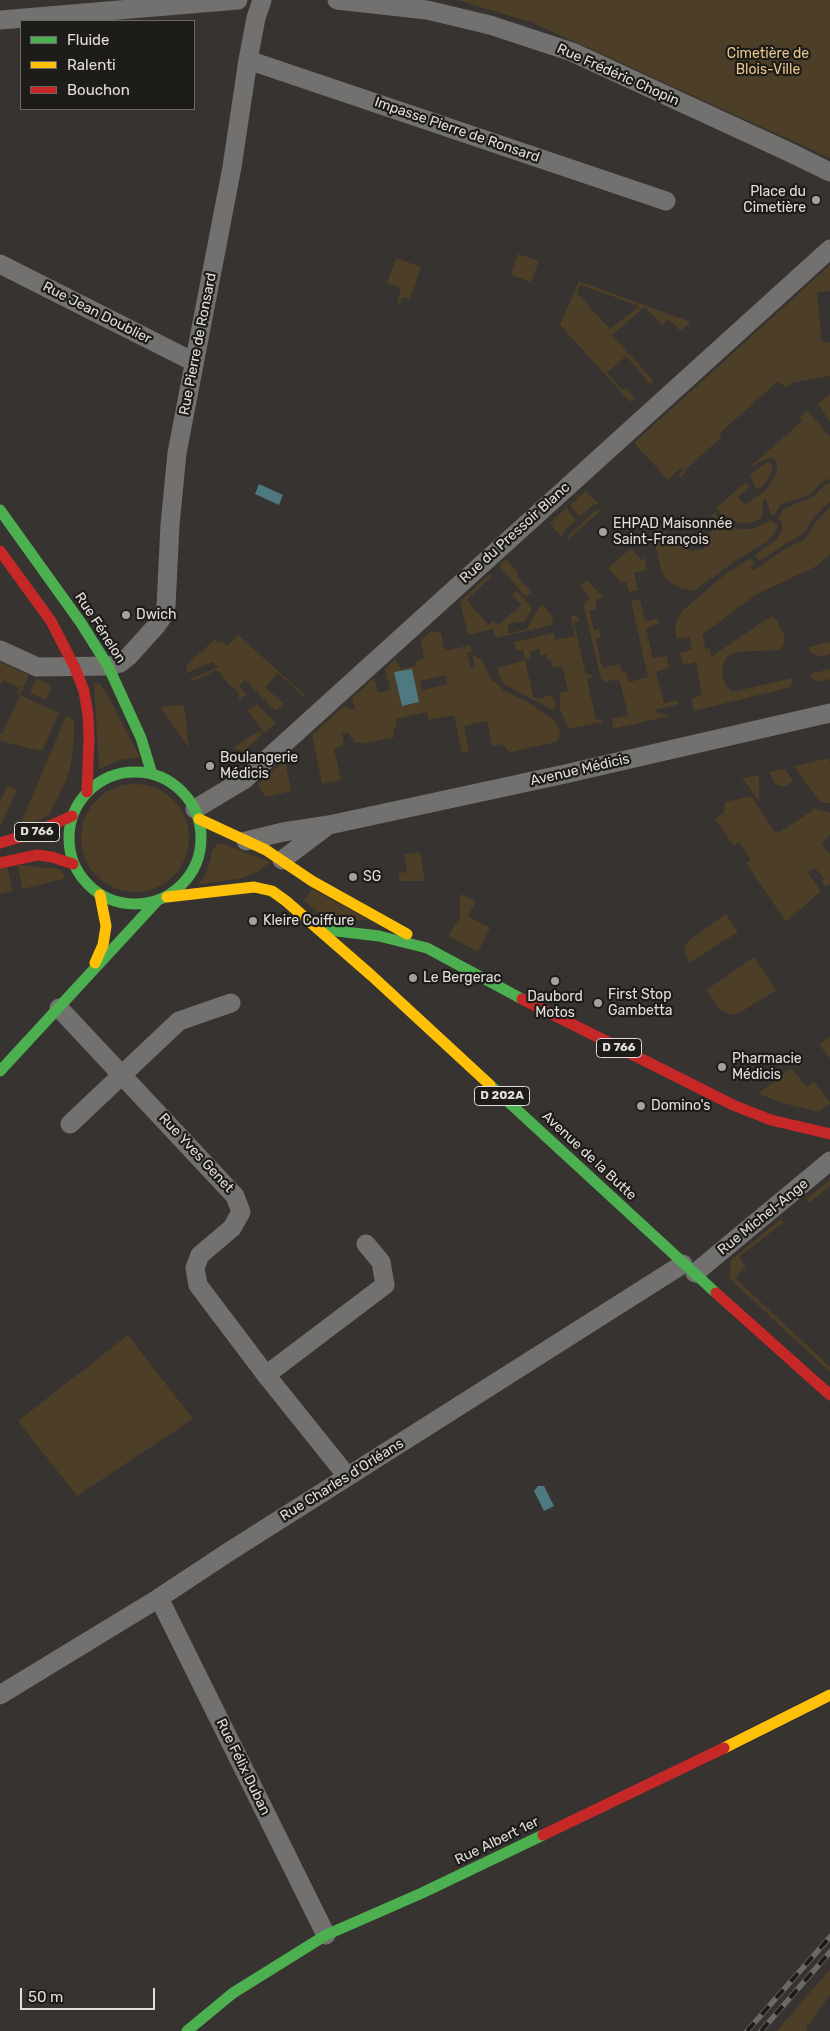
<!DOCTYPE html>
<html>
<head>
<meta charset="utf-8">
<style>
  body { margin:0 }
  #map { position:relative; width:830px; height:2031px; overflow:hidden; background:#363330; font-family:Rubik,sans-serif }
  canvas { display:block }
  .legend { position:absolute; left:20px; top:20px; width:175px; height:90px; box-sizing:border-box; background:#1e1c19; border:1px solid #6c6a66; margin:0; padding:6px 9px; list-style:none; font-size:15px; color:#e1deda }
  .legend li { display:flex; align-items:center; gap:10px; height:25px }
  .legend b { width:25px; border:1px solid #6c6a66 }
  .scale { position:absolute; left:20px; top:1988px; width:135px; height:22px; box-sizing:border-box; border:2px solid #e1deda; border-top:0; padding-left:6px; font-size:15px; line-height:18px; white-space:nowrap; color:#e1deda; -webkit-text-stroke:4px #1e1c19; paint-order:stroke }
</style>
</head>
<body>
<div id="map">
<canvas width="830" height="2031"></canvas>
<ul class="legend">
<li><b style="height:6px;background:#4caf50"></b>Fluide</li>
<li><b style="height:6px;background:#ffc107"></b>Ralenti</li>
<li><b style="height:6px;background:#c62828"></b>Bouchon</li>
</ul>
<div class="scale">50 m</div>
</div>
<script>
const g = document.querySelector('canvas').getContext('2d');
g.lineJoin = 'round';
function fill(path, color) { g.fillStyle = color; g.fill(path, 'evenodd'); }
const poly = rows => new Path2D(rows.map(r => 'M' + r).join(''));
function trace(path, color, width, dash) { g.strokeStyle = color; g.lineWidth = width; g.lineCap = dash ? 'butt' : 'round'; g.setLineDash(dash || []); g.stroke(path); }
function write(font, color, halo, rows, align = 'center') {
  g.font = font + ' Rubik,sans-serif'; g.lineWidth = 4.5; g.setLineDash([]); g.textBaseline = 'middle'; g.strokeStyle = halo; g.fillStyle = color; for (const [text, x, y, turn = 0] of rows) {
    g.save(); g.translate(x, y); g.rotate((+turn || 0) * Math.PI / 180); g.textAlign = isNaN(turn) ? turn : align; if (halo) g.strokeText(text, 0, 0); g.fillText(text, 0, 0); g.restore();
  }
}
fill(poly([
  [457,0,830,0,830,158,531,22],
  [518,254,539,261,531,282,511,275],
  [396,258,421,267,410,299,402,297,400,304,397,302,401,288,387,283],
  [830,265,830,291,817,293,822,342,830,342,830,376,791,383,786,388,778,381,719,434,722,437,684,471,685,473,681,478,678,475,683,470,681,468,668,480,634,443],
  [579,281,691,322,680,331,669,319,662,325,645,307,612,335,654,381,650,384,626,356,607,373,622,390,626,388,635,398,630,402,560,325],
  [580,285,581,285,639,306,610,329,577,293],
  [830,394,830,422,818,404],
  [807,411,830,436,830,479,822,482,812,493,805,497,781,504,774,515,771,515,766,498,763,500,762,518,759,520,749,523,739,523,721,514,716,508,746,482,749,487,738,497,745,505,767,489,777,472,777,464,774,459,768,458,750,467,802,421,799,417],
  [770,462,773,470,763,486,756,489,750,475,761,466],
  [830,483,830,501,814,517,805,532,759,561,755,555,777,539,782,530,782,523,778,518,783,509,813,497,823,486],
  [586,491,599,504,593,505,580,517,570,505],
  [830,507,830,554,817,566,757,594,702,635,706,650,709,647,712,656,767,619,774,616,784,634,784,644,779,650,738,652,728,656,723,664,722,674,725,684,732,692,792,678,791,687,694,711,691,699,702,694,696,662,683,665,680,653,692,650,689,637,677,639,675,630,677,620,682,611,724,575,751,558,755,564,750,567,753,571,785,549,805,539,816,522],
  [566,508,576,520,564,531,561,537,550,523],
  [602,509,567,541,568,536,596,510],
  [715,513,720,521,739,529,753,529,771,520,778,525,777,530,766,542,738,559,694,591,680,588,666,579,662,573,655,544,663,537,661,534,665,530,671,537,673,536,682,546,691,551,703,549,708,542,708,534,711,533,713,528,714,522,711,515],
  [631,548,641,560,644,557,647,570,634,573,638,590,629,592,626,582,621,583,608,568],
  [506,559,519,574,517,576,532,592,526,597,499,566],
  [490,574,492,576,467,600,488,625,493,621,498,625,521,605,512,595,517,591,532,608,525,621,507,624,509,633,527,629,538,609,543,604,553,617,552,625,496,638,493,629,468,635,460,601],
  [587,580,604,598,595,600,597,609,589,611,594,630,599,630,601,638,596,639,602,668,620,664,622,672,626,671,629,682,648,677,631,601,640,599,645,621,658,618,659,624,646,628,653,658,667,656,669,668,656,672,664,703,676,700,679,704,655,710,658,713,669,716,613,729,612,719,628,715,619,679,605,682,601,679,584,607,584,604,590,598,580,586],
  [577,615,579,621,574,623,586,675,591,674,592,678,587,679,593,706,596,720,602,719,602,722,569,729,560,710,560,693,568,691,562,666,553,668,551,660,547,660,547,654,541,656,539,649,530,651,531,658,525,660,533,696,537,699,552,695,556,706,553,710,505,685,500,678,497,668,525,660,523,650,516,651,514,642,554,633,555,640,575,636,571,616],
  [431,631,441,633,445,651,470,645,472,652,467,653,471,668,475,667,472,654,483,661,491,680,498,684,503,690,528,702,553,719,560,731,559,739,556,742,511,752,507,750,503,744,492,746,487,721,464,726,469,751,462,753,454,715,429,720,427,712,396,719,397,727,393,728,395,737,362,744,361,742,354,743,353,737,350,738,349,733,342,734,344,745,334,748,341,780,322,784,312,735,344,706,350,709,355,709,352,698,374,678,378,692,390,690,385,669,395,659,401,669,416,666,415,661,424,658,420,637,422,640],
  [446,675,447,684,422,690,420,681],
  [238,635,306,696,304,697,278,673,265,687,284,704,276,711,245,680,239,687,247,694,238,702,239,695,237,690,231,687,219,672,216,670,196,680,188,680,218,667,212,662,187,673,187,665,215,639,219,643,222,640,227,646],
  [830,642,830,654,823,656,817,656,810,652,808,647],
  [0,662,29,675,20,695,59,713,42,751,0,741,0,733,2,734,20,695,17,693,20,688,3,680,0,686],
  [830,669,830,679,818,682,811,678,810,674],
  [36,678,52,686,46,700,30,692],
  [94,683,100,684,108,696,140,757,120,760,99,769],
  [257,704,276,723,264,733,247,710],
  [184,705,189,748,160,707],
  [66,716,74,720,74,740,71,764,66,781,49,815,17,832],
  [258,731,262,735,243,752,233,748],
  [829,758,830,763,830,803,824,803,818,799,794,766],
  [285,760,291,791,265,797,258,784],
  [785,769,793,781,784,787,775,784,769,772],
  [759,775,759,794,760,803,741,776,745,778],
  '81 838a54 54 0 1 1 108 0a54 54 0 1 1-108 0Z',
  [8,785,17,790,0,827,0,802],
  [751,796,774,831,780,832,813,810,809,805,815,809,830,813,830,835,822,843,830,855,830,884,826,887,821,881,824,879,815,868,808,872,821,891,786,922,746,863,751,860,739,842,734,846,715,819,724,812,725,802],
  [217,844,223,844,270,862,257,872,242,878,198,885,206,874,213,849],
  [420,852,425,881,400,881,398,873,407,872,404,855],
  [17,865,60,869,66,878,23,889],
  [7,867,13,891,0,894,0,868],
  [312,889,369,920,331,920,317,912,304,900],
  [461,894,476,901,468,916,490,928,478,952,448,936,460,917,460,897],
  [726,914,738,932,689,963,684,949,688,941],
  [754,957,776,990,738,1014,728,1014,720,1009,706,990],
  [830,1036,830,1058,819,1045],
  [791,1068,807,1087,814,1082,830,1103,819,1112,786,1104,758,1094],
  [830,1180,830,1186,809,1203,806,1199],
  [781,1219,784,1222,739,1257,746,1267,735,1278,830,1367,830,1372,729,1278,731,1260],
  [128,1335,193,1419,77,1496,18,1421],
  [830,1969,830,1995,806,2028,807,2031,777,2031]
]), '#4c3e27');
fill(poly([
  [259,484,283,495,279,505,255,494],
  [412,669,419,702,402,706,394,672],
  [538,1486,544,1486,554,1506,544,1511,534,1491]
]), '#4e7981');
trace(poly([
  [337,0,427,10,490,25,572,52,789,152,830,172],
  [0,20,238,0],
  [248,60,666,201],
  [0,264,194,362],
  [0,650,37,667,108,666,120,663,129,656,156,626,163,616,166,606,170,525,177,453,232,167,248,60,256,18,262,0],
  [195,809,245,779,830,249],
  [246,841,283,832,329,825,565,774,830,713],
  [282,860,326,827],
  [59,1008,235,1196,241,1212,232,1228,200,1255,195,1268,198,1285,266,1375,347,1476],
  [70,1124,179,1021,231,1003],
  [695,1273,830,1161],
  [266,1375,385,1285,381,1262,366,1244],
  [159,1598,326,1935],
  [0,1695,159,1598,227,1553,683,1264]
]), '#727170', 19);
trace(poly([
  [0,510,81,623,108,666,141,738,152,774],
  '69 838a66 66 0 1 1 132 0a66 66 0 1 1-132 0Z',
  [320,929,379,936,427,948,522,999],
  [0,1071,157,901],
  [490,1085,716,1293],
  [187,2031,233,1993,326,1935,422,1893,543,1835]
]), '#4caf50', 11);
trace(poly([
  [199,819,266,850,312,881,407,934],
  [167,897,254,887,272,891,286,901,372,976,490,1085],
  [95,963,103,945,106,926,100,895],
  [724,1748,830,1695]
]), '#ffc107', 11);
trace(poly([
  [0,551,51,621,75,668,84,691,88,715,89,738,87,792],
  [0,843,34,833,72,816],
  [0,863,37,855,52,857,73,864],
  [522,999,733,1105,771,1120,830,1134],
  [716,1293,830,1395],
  [543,1835,724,1748]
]), '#c62828', 11);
const rail = poly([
  [747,2031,830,1937],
  [761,2031,830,1952]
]);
trace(rail, '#6a6966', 5.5);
trace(rail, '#1e1c19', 4, [11]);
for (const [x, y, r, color] of [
  [816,200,5,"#a5a29e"],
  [603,532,5,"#a5a29e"],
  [126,615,5,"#a5a29e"],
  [210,766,5,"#a5a29e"],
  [353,877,5,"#a5a29e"],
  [253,921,5,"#a5a29e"],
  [413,978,5,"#a5a29e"],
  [555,981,5,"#a5a29e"],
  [598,1003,5,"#a5a29e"],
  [722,1067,5,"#a5a29e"],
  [641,1106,5,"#a5a29e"]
]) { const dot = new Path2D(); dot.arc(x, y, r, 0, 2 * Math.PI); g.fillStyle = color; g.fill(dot); trace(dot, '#1e1c19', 2); }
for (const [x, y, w] of [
  [37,832,45],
  [619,1048,45],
  [502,1096,55]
]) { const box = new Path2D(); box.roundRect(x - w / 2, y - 9.5, w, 19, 4); g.fillStyle = '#1e1c19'; g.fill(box); trace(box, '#e1deda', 1); }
write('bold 12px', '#e1deda', null, [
  ["D 766",37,832],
  ["D 766",619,1048],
  ["D 202A",502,1096]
]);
write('14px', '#e8c48b', '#1e1c19', [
  ["Cimetière de",768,54],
  ["Blois-Ville",768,70]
]);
write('14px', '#e1deda', '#1e1c19', [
  ["Rue Frédéric Chopin",618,75,24],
  ["Impasse Pierre de Ronsard",457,130,19],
  ["Rue Jean Doublier",97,313,27],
  ["Rue Pierre de Ronsard",198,344,-79],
  ["Rue du Pressoir Blanc",515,533,-42],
  ["Rue Fénelon",100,628,57],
  ["Avenue Médicis",580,770,-13],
  ["Rue Yves Genet",196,1153,47],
  ["Avenue de la Butte",589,1156,43],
  ["Rue Michel-Ange",763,1217,-39],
  ["Rue Charles d'Orléans",342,1480,-32],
  ["Rue Félix Duban",243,1767,64],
  ["Rue Albert 1er",497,1841,-26]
]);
write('14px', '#e1deda', '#1e1c19', [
  ["Place du",806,192,"right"],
  ["Cimetière",806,208,"right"],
  ["EHPAD Maisonnée",613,524],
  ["Saint-François",613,540],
  ["Dwich",136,615],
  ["Boulangerie",220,758],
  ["Médicis",220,774],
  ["SG",363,877],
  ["Kleire Coiffure",263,921],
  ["Le Bergerac",423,978],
  ["First Stop",608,995],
  ["Gambetta",608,1011],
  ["Daubord",555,997,"center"],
  ["Motos",555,1013,"center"],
  ["Pharmacie",732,1059],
  ["Médicis",732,1075],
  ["Domino's",651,1106]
], 'left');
</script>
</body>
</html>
